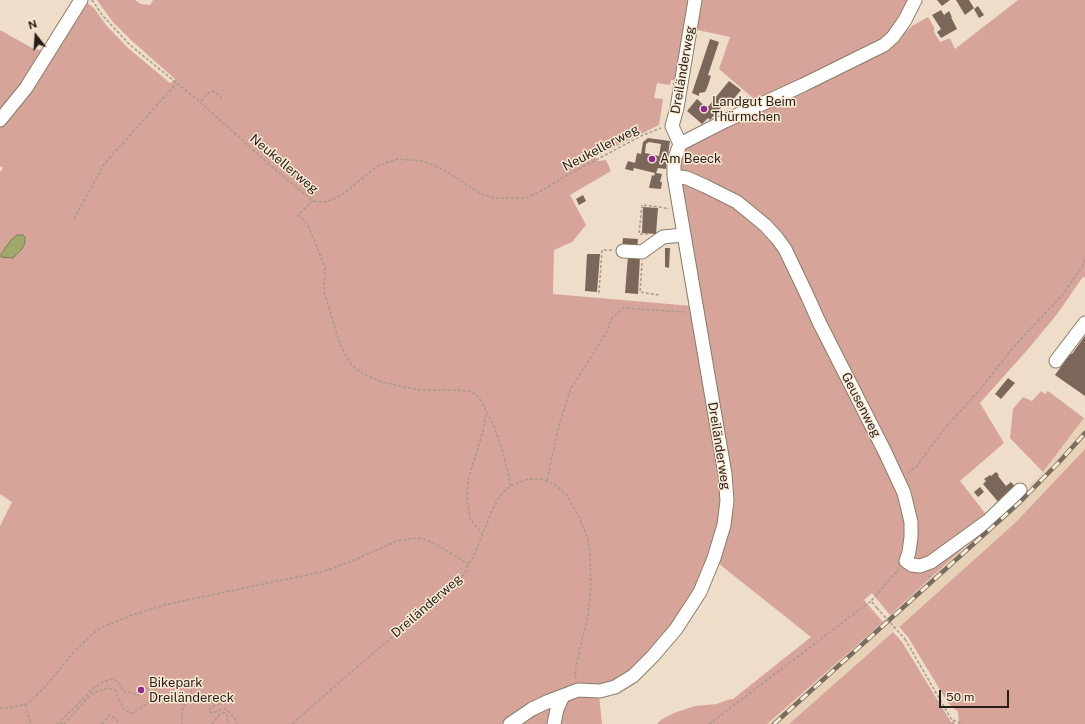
<!DOCTYPE html>
<html>
<head>
<meta charset="utf-8">
<style>
  body { margin:0 }
  #map { position:relative; width:1085px; height:724px; overflow:hidden; background:#eedec9; font-family:"Public Sans",sans-serif }
  canvas { display:block }
  .north { position:absolute; left:16px; top:16px; width:40px; height:40px; -webkit-text-stroke:3px #fbebd6; paint-order:stroke; rotate:343deg; font-size:11px; font-weight:700; line-height:16px; text-align:center; color:#251f18 }
  .north::after { content:''; display:block; margin:auto; width:14px; height:18px; background:#251f18; clip-path:polygon(50% 0,100% 100%,50% 72%,0 100%) }
  .scale { position:absolute; left:939px; top:690px; width:70px; height:18px; box-sizing:border-box; border:2px solid #251f18; border-top:0; padding-left:5px; font-size:12px; line-height:14px; white-space:nowrap; color:#251f18; -webkit-text-stroke:3px #fbebd6; paint-order:stroke }
</style>
</head>
<body>
<div id="map">
<canvas width="1085" height="724"></canvas>
<div class="north">N</div>
<div class="scale">50 m</div>
</div>
<script>
const g = document.querySelector('canvas').getContext('2d');
g.lineJoin = 'round';
function fill(path, color) { g.fillStyle = color; g.fill(path, 'evenodd'); }
const poly = rows => new Path2D(rows.map(r => 'M' + r).join(''));
function trace(path, color, width, dash) { g.strokeStyle = color; g.lineWidth = width; g.lineCap = dash ? 'butt' : 'round'; g.setLineDash(dash || []); g.stroke(path); }
function write(font, color, halo, rows, align = 'center') {
  g.font = font + ' "Public Sans",sans-serif'; g.lineWidth = 3; g.setLineDash([]); g.textBaseline = 'middle'; g.strokeStyle = halo; g.fillStyle = color; for (const [text, x, y, turn = 0] of rows) {
    g.save(); g.translate(x, y); g.rotate((+turn || 0) * Math.PI / 180); g.textAlign = isNaN(turn) ? turn : align; if (halo) g.strokeText(text, 0, 0); g.fillText(text, 0, 0); g.restore();
  }
}
fill(poly([
  [1085,417,1085,449,1015,523,789,724,767,724,890,615,992,522,1043,472]
]), '#e7d2b8');
fill(poly([
  [97,0,135,0,141,4,150,5,153,0,690,0,679,81,671,80,670,85,657,83,654,98,663,99,659,125,595,157,598,161,606,160,611,171,570,195,586,225,572,242,554,250,553,294,692,306,700,344,723,502,721,525,697,591,651,654,599,694,602,724,0,724,0,526,12,502,0,494,0,172,3,168,0,166,0,123,86,2,94,8,106,25,128,48,170,83,175,79,131,40,112,21],
  [698,0,911,0,896,41,912,26,928,17,934,27,934,32,940,42,950,38,955,49,1018,0,1085,0,1085,277,1082,278,1058,313,1029,348,980,403,1004,443,960,481,992,522,890,615,872,593,864,600,883,622,767,724,657,724,662,719,674,713,695,706,717,704,727,700,733,699,811,637,718,563,728,524,677,183,682,181,706,189,764,227,792,272,812,322,863,420,883,464,893,461,767,223,682,173,680,170,679,159,682,151,695,141,720,116,753,98,719,69,730,37,693,29],
  [0,30,32,48,39,50,46,48,22,84,0,113],
  [1041,391,1045,394,1048,391,1084,418,1043,472,1010,438,1013,409,1023,397,1032,401],
  [1085,449,1085,724,959,724,958,712,948,703,908,637,899,627,1015,523],
  [893,632,902,642,951,722,956,724,789,724]
]), '#d7a499');
const water = poly([
  [17,235,23,235,25,237,25,243,22,249,13,258,1,257,1,254,11,240,17,235]
]);
fill(water, '#9eaa6b');
trace(water, '#7a8052', 1);
fill(poly([
  [937,0,950,0,942,6],
  [956,0,969,0,974,8,965,15],
  [978,6,984,15,979,18,974,9],
  [941,10,944,15,949,11,952,17,951,17,957,29,941,38,937,32,941,29,932,15],
  [710,39,719,42,708,75,711,76,707,88,705,92,699,93,699,96,692,93],
  [729,81,741,90,727,107,724,104,710,120,708,118,702,124,687,111,697,99,707,108],
  [648,138,670,141,666,169,658,168,656,173,662,174,660,182,662,182,661,189,649,188,652,175,654,176,655,173,634,168,633,171,625,169,628,161,635,163,637,153,641,154,643,142],
  [649,142,661,144,659,156,645,153,646,144],
  [583,195,586,201,579,205,576,199],
  [643,207,658,208,656,234,642,233],
  [623,238,638,239,637,250,622,249],
  [665,248,670,248,669,268,665,267],
  [587,254,600,254,597,292,585,291],
  [628,256,640,257,638,294,625,293],
  [1085,336,1085,396,1055,375,1070,354,1072,354],
  [1008,378,1015,383,1001,399,995,394],
  [996,472,999,475,998,476,1006,486,1011,482,1018,490,1000,504,983,484,986,481,984,479,990,475,991,476],
  [980,487,984,492,978,497,974,492]
]), '#7b675a');
const minor = poly([
  [0,120,26,88,81,0],
  [680,144,725,121,803,85,884,45,893,37,905,20,915,0],
  [674,176,687,178,705,186,737,202,765,225,777,238,785,249,806,293,820,324,885,452,904,493,911,522,911,537,909,552,906,561,912,565,920,566,931,562,989,520,1020,490],
  [623,251,642,252,663,237,683,235],
  [1056,361,1085,323],
  [510,724,532,709,549,701,578,690,600,691,615,687,633,676,653,656,676,629,700,592,714,558,724,525,727,501,725,474,674,176,674,161,680,144,672,126,677,108,695,0],
  [554,724,557,709,563,696]
]);
trace(minor, '#8a7b69', 15);
trace(poly([
  [92,0,103,16,130,45,200,102,271,166,313,201,325,202,334,199,342,195,376,167,385,163,398,159,421,161,433,165,444,170,481,194,494,198,525,198,538,193,560,179,643,135,661,128],
  [201,101,207,94,212,91,215,92,222,98],
  [313,201,298,215,304,220,309,228,321,257,325,268,324,292,340,344,347,358,352,365,363,374,382,382,419,390,458,390,472,392,479,397,493,424,502,448,511,486],
  [74,219,104,164,176,84],
  [648,234,639,234,642,205,660,207,669,209],
  [642,263,640,292,659,295],
  [599,293,602,250,612,250],
  [908,473,916,467,944,429,977,393,1012,349,1063,294,1082,267,1085,258],
  [547,480,559,425,571,388,590,359,608,329,612,318,623,308,685,312],
  [483,535,470,519,467,498,468,482,470,473,483,432,486,412],
  [928,575,931,579],
  [877,608,871,601,899,569],
  [905,639,954,724],
  [25,705,31,724],
  [0,708,7,708,27,704,44,688,73,653,92,634,102,627,130,616,164,605,325,571,352,561,397,541,408,539,420,538,432,542,468,564],
  [953,720,962,724],
  [57,724,78,704,92,689,105,681,113,679,119,682,123,691,139,695,144,692,154,682,158,680,160,680,173,687,189,683,192,687,189,703,192,703,197,698,207,697,218,700,219,702,219,704,211,707,209,712,213,713,222,709,226,709,236,720,237,724],
  [60,724,65,722],
  [64,724,92,693,108,688,116,691,119,700,124,709,129,713,133,713,146,704,158,698,164,698,167,701,170,701,174,693,179,690,182,693,186,700,182,711,182,724],
  [102,724,109,715,113,717,117,720,118,724],
  [212,724,220,714,225,713,227,715,228,724],
  [292,724,343,679,460,579,466,571,468,564,474,556,491,513,498,499,503,492,511,486,528,479,538,479,547,481,555,485,567,495,579,517,588,539,590,552,591,586,589,605,588,617,580,648,575,672,576,679],
  [709,724,871,601]
]), '#a79b8b', 1.5, [3, 2]);
trace(minor, '#fff', 13);
const rail = poly([
  [774,724,1020,502,1061,460,1085,433]
]);
trace(rail, '#776d61', 4.5);
trace(rail, '#fbebd6', 3, [9]);
trace(poly([
  [877,608,905,639]
]), '#a79b8b', 1.5, [3, 2]);
for (const [x, y, r, color] of [
  [704,109,4,"#902a90"],
  [652,159,4,"#902a90"],
  [141,690,4,"#902a90"]
]) { const dot = new Path2D(); dot.arc(x, y, r, 0, 2 * Math.PI); g.fillStyle = color; g.fill(dot); trace(dot, '#fbebd6', 1.5); }
write('13px', '#251f18', '#fbebd6', [
  ["Dreiländerweg",683,70,-80],
  ["Neukellerweg",601,148,-28],
  ["Neukellerweg",284,164,40],
  ["Geusenweg",861,405,63],
  ["Dreiländerweg",719,446,81],
  ["Dreiländerweg",427,606,-41]
]);
write('13px', '#251f18', '#fbebd6', [
  ["Landgut Beim",712,102],
  ["Thürmchen",712,117],
  ["Am Beeck",660,159],
  ["Bikepark",149,683],
  ["Dreiländereck",149,698]
], 'left');
</script>
</body>
</html>
